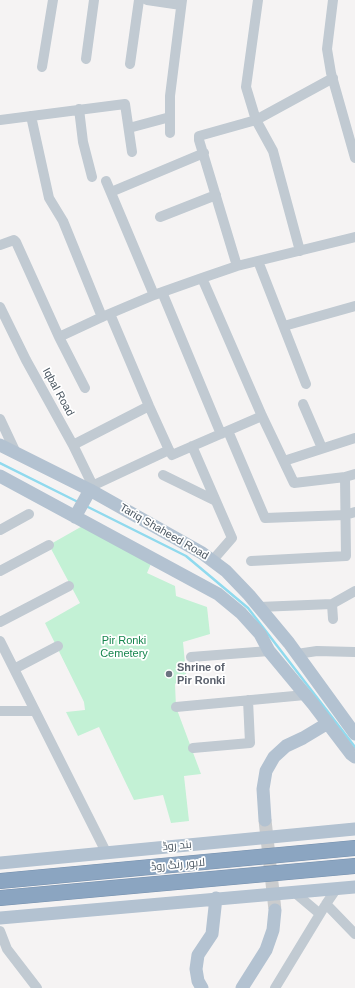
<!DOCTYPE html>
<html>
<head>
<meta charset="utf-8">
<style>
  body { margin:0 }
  canvas { display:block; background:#f5f3f3 }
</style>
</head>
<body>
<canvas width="355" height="988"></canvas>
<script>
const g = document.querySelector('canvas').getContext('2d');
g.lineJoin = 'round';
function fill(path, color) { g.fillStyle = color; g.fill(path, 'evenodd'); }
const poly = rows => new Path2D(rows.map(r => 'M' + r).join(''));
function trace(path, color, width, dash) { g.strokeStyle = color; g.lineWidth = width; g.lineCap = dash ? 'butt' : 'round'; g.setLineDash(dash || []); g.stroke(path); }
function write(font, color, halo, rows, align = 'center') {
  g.font = font + ' Arial,Cairo,sans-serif'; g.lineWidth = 3.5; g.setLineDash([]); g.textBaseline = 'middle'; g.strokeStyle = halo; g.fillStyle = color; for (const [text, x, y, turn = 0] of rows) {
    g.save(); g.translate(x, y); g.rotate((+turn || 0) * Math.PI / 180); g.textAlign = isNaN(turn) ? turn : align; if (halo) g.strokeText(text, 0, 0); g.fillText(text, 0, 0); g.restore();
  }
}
fill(poly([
  [86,524,153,559,147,573,175,586,176,596,207,607,210,634,183,642,186,674,175,684,176,707,201,774,184,776,189,821,171,823,163,795,134,800,99,727,78,736,66,712,85,710,84,702,45,623,80,603,49,545]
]), '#c3f1d5');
trace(poly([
  [0,463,78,502],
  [86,506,186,556,248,608,355,747]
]), '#90daee', 2.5);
trace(poly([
  [265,820,275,910]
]), '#caccce', 13, [13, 6]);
const highway = poly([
  [0,881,355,848],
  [0,898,355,866]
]);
trace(highway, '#7690ad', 16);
trace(poly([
  [147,0,181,5],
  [258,0,246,87,256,120,273,151,300,251],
  [333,0,327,49,331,73,355,158],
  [86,59,94,0],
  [130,64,139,0],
  [42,67,53,0],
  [79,109,83,142,92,177],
  [31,116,49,198,63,221,102,317],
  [0,120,125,104,132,152],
  [129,128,170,117],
  [170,133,170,96,182,0],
  [106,181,154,295],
  [111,192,204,153],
  [160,217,216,195],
  [0,245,14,240,16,242,59,337,85,388],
  [258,261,306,384],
  [237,266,199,140,199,136,256,120,333,78],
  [202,278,262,416,294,483,345,477,355,474],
  [162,292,221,434],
  [0,307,26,360,73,445,92,484,90,490],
  [110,314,149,406,169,450,172,455,262,416],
  [284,326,355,306],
  [59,337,102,317,154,295,202,278,237,266,355,237],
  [303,404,322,448],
  [0,419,16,453],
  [228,431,265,518,345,515,355,512],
  [73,445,149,406],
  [192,446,232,538,212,561],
  [284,461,355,438],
  [163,475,216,501],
  [92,486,169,450],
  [0,530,29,514],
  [251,561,346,556,345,477],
  [0,571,49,545],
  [259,607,332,604],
  [333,619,332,604,355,591],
  [0,622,69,586],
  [0,641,106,852],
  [297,654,317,651,355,652],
  [191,657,269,651],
  [14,669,58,646],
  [176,707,305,695],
  [0,711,35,711],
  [193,748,250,743,248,700],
  [294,892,320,914],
  [326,904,355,934],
  [0,931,7,949,37,988],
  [275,988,326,904,337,888]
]), '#c1cad2', 10);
trace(poly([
  [0,445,90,490,202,553,226,571,249,595,289,643,355,734],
  [0,476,218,594,241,613,260,634,269,651,313,704,351,754,355,757],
  [75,517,90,490],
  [265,820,263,789,266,771,274,757,286,746,303,738,328,723],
  [0,863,355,829],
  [0,918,355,887],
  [202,988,198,981,196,969,198,955,212,934,216,898],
  [242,988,266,950,273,930,275,910]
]), '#b3c2d1', 13);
trace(highway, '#8ba5c1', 15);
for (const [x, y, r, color] of [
  [169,674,4,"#6b7280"]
]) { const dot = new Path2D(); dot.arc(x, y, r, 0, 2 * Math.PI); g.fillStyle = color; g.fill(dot); trace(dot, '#fff', 1.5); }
write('11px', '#4a5661', '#fff', [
  ["Iqbal Road",58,392,61],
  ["Tariq Shaheed Road",164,532,30],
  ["بند روڈ",177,846,-5],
  ["لاہور رنگ روڈ",178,865,-5]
]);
write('11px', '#17864f', '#fff', [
  ["Pir Ronki",124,641],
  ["Cemetery",124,654]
]);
write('bold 11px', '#5b616d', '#fff', [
  ["Shrine of",177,668],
  ["Pir Ronki",177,681]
], 'left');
</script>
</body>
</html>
